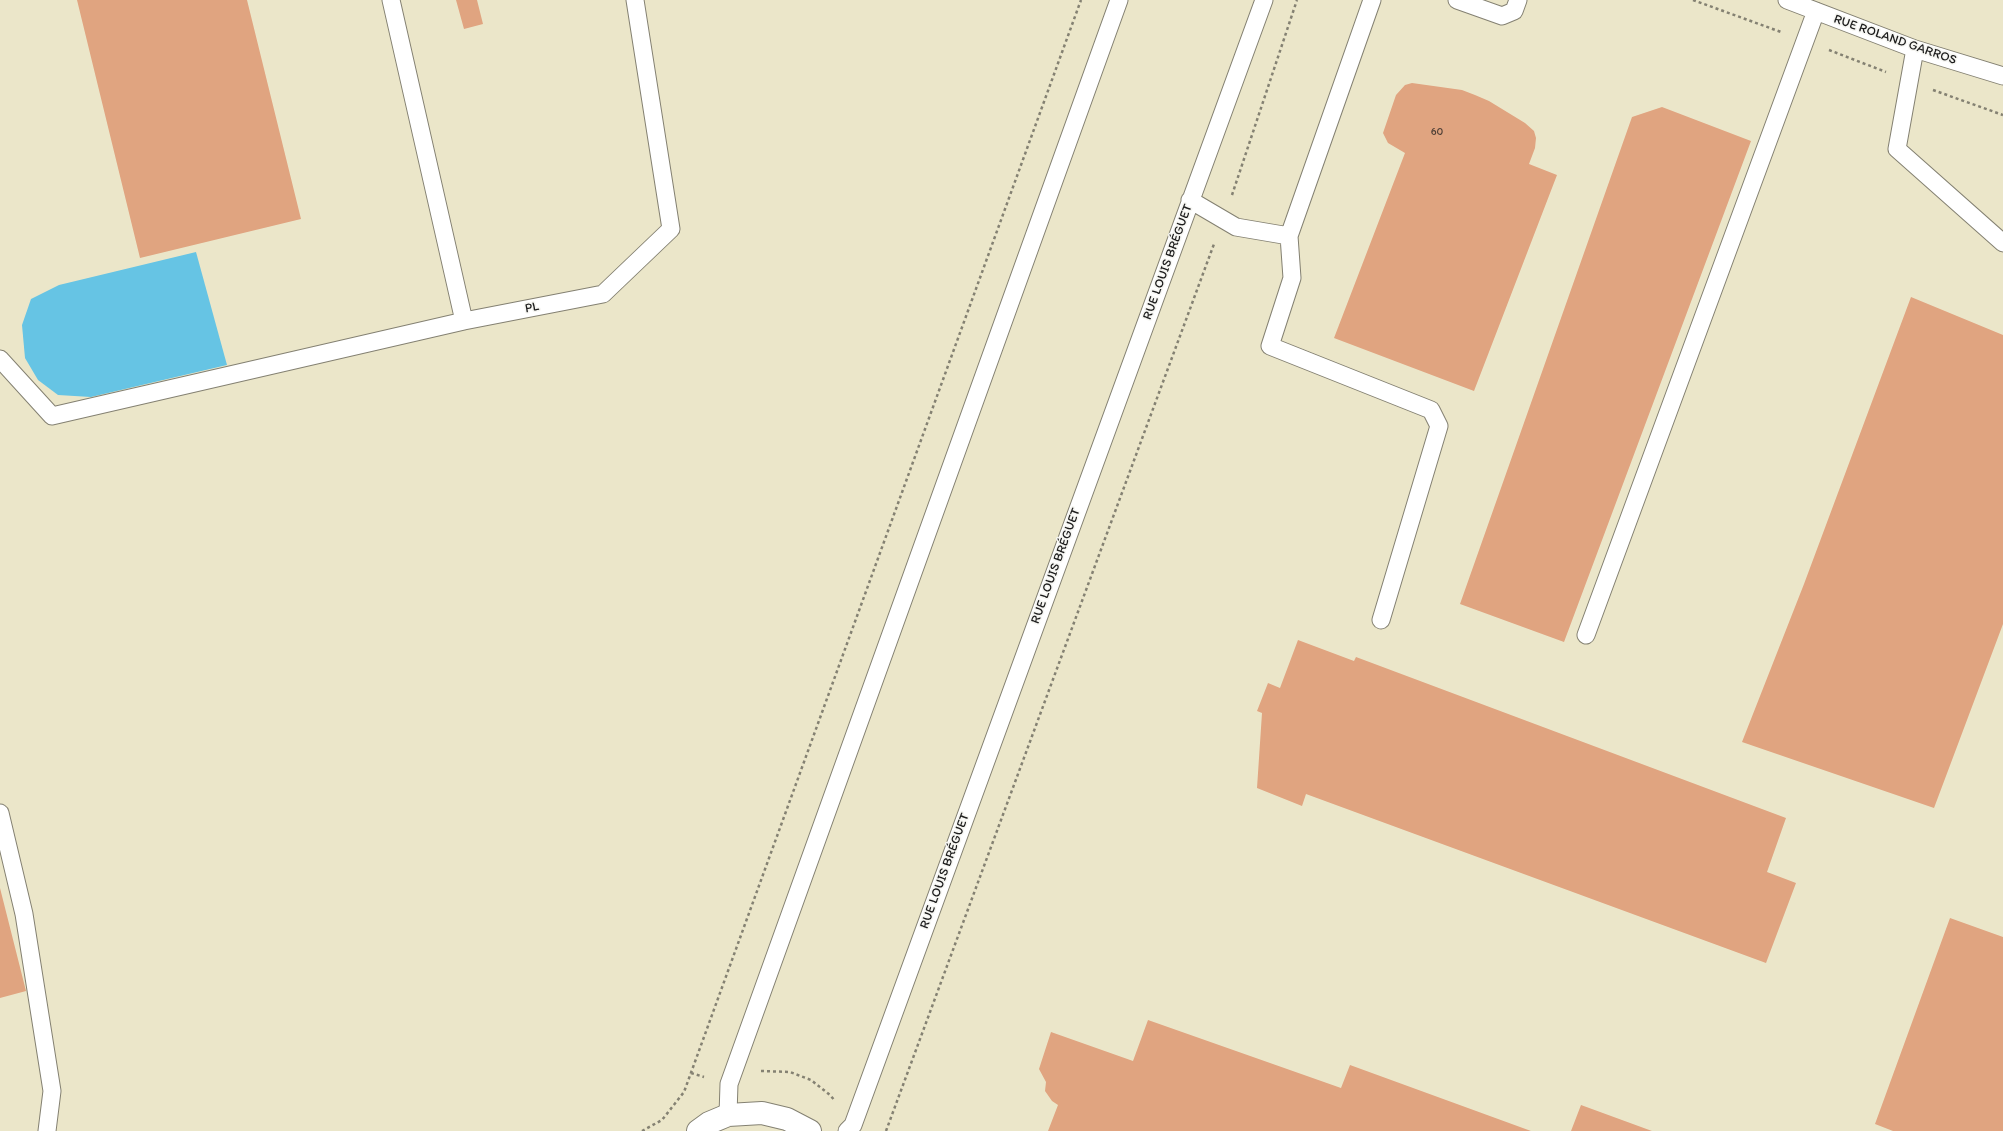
<!DOCTYPE html>
<html>
<head>
<meta charset="utf-8">
<style>
  body { margin:0 }
  canvas { display:block; background:#ebe6c9 }
</style>
</head>
<body>
<canvas width="2003" height="1131"></canvas>
<script>
const g = document.querySelector('canvas').getContext('2d');
g.lineJoin = 'round';
function fill(path, color) { g.fillStyle = color; g.fill(path, 'evenodd'); }
const poly = rows => new Path2D(rows.map(r => 'M' + r).join(''));
function trace(path, color, width, dash) { g.strokeStyle = color; g.lineWidth = width; g.lineCap = dash ? 'butt' : 'round'; g.setLineDash(dash || []); g.stroke(path); }
function write(font, color, halo, rows, align = 'center') {
  g.font = font + ' Itim,sans-serif'; g.lineWidth = 3; g.setLineDash([]); g.textBaseline = 'middle'; g.strokeStyle = halo; g.fillStyle = color; for (const [text, x, y, turn = 0] of rows) {
    g.save(); g.translate(x, y); g.rotate((+turn || 0) * Math.PI / 180); g.textAlign = isNaN(turn) ? turn : align; if (halo) g.strokeText(text, 0, 0); g.fillText(text, 0, 0); g.restore();
  }
}
fill(poly([
  [196,252,227,365,91,397,58,395,38,380,25,358,22,325,31,299,59,285]
]), '#66c4e4');
fill(poly([
  [77,0,247,0,301,219,140,258],
  [456,0,477,0,483,24,464,29],
  [1412,83,1462,90,1475,95,1489,101,1525,123,1534,131,1536,138,1535,148,1529,164,1557,175,1474,391,1334,338,1405,153,1388,143,1383,133,1396,95,1405,85],
  [1662,107,1751,141,1564,642,1460,604,1632,117],
  [1911,297,2003,335,2003,624,1934,808,1742,742,1804,584],
  [1298,640,1354,661,1356,657,1786,818,1767,872,1796,883,1766,963,1306,794,1302,806,1257,788,1262,713,1257,711,1268,683,1280,688],
  [0,888,26,991,0,998],
  [1950,918,2003,937,2003,1131,1893,1131,1875,1124],
  [1148,1020,1341,1088,1350,1065,1531,1131,1048,1131,1058,1105,1052,1101,1045,1091,1046,1082,1039,1069,1051,1032,1133,1061],
  [1581,1105,1652,1131,1571,1131]
]), '#e0a480');
const service = poly([
  [391,0,464,321],
  [1372,0,1289,236,1292,278,1270,346,1431,410,1439,426,1381,620],
  [1457,0,1502,16,1514,11,1518,0],
  [1787,0,1915,49,2003,76],
  [1915,49,1897,149,2003,243],
  [1190,200,1236,227,1289,236],
  [0,359,52,416,464,321,603,294,671,229,635,0],
  [1586,635,1816,11],
  [0,813,24,914,52,1091,47,1131],
  [728,1115,729,1084,1119,0],
  [847,1131,853,1125,1264,0]
]);
const minor = poly([
  [698,1131,709,1123,728,1115,762,1113,787,1119,810,1131]
]);
trace(service, '#848172', 19);
trace(minor, '#848172', 24);
trace(poly([
  [1693,0,1781,32],
  [1829,50,1886,72],
  [1933,90,2003,115],
  [1232,195,1297,0],
  [761,1071,790,1072,811,1080,830,1095,835,1101],
  [691,1073,704,1077],
  [642,1131,662,1120,684,1092,1081,0],
  [886,1131,1214,244]
]), '#848172', 2.5, [3, 3]);
trace(service, '#fff', 17);
trace(minor, '#fff', 22);
write('11px', '#4d3e35', null, [
  ["60",1437,132]
]);
write('13px', '#1c1c1c', '#f6f6f2', [
  ["RUE ROLAND GARROS",1895,40,19],
  ["RUE LOUIS BRÉGUET",1168,262,-70],
  ["PL",532,308,-11],
  ["RUE LOUIS BRÉGUET",1056,566,-70],
  ["RUE LOUIS BRÉGUET",945,871,-70]
]);
</script>
</body>
</html>
